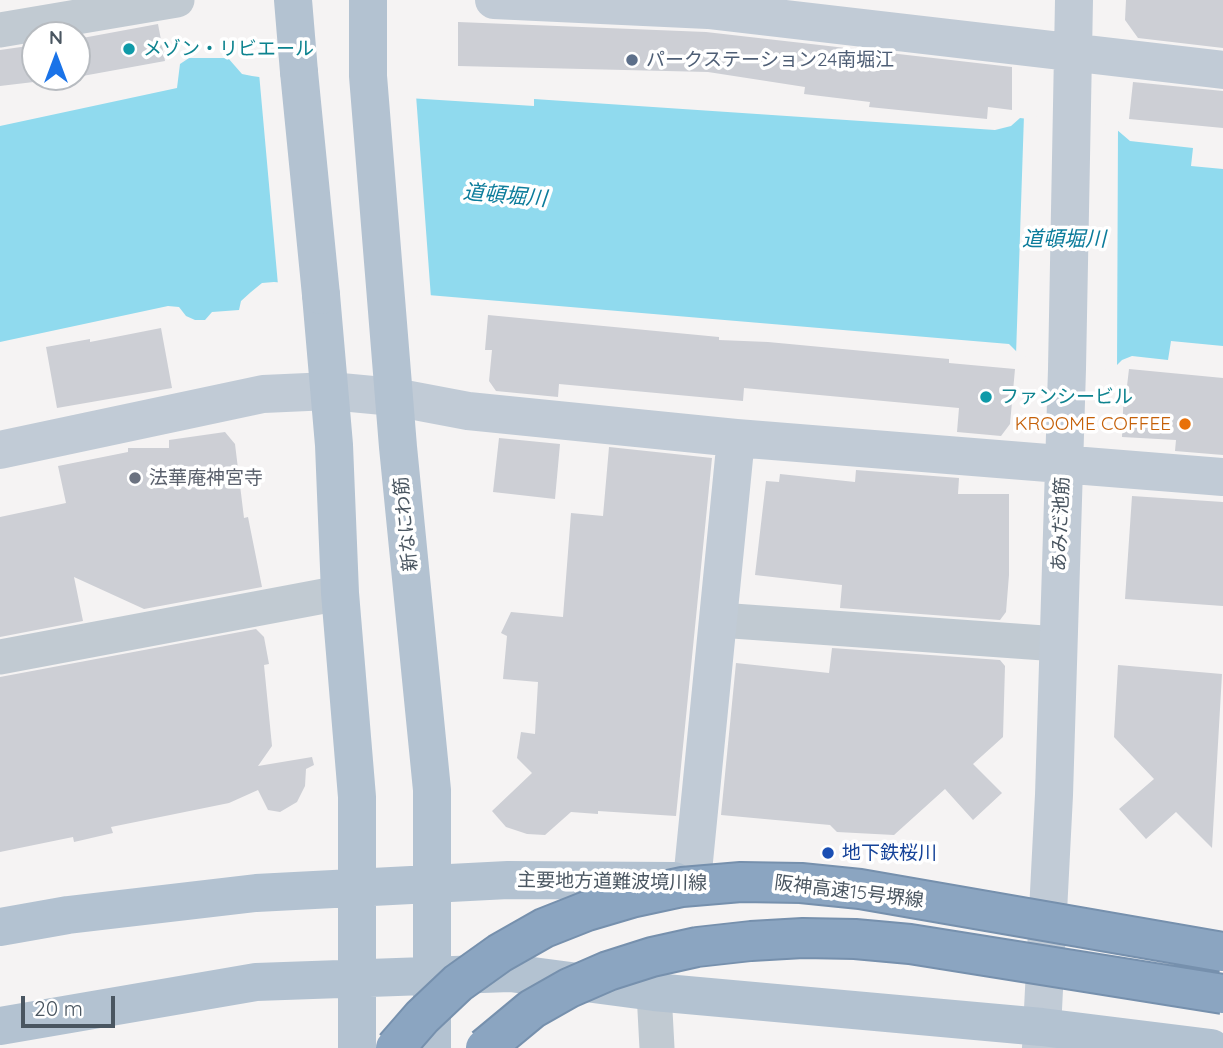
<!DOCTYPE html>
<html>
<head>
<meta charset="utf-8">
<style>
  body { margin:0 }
  #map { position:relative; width:1223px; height:1048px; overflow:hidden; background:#f5f3f3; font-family:Quicksand,sans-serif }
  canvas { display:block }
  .north { position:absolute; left:21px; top:21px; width:70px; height:70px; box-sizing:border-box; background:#fff; border:2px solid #b7bbc0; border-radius:50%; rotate:0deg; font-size:19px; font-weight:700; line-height:28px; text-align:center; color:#4a5661 }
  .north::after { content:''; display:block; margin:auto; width:24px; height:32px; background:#1a73e8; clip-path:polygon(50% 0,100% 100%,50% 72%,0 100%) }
  .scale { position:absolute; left:21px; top:996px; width:94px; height:32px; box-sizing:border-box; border:4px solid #4a5661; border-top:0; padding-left:9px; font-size:21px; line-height:24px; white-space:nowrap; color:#4a5661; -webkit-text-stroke:5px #fff; paint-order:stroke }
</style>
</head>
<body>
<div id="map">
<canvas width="1223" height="1048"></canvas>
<div class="north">N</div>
<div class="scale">20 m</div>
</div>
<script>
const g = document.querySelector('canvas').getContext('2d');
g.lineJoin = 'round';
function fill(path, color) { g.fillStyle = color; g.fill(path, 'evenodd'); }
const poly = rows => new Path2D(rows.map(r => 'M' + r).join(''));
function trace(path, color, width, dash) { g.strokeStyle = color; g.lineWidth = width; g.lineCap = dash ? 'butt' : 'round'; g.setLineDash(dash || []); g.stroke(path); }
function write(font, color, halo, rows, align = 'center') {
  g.font = font + ' Quicksand,"Noto Sans JP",sans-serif'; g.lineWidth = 7; g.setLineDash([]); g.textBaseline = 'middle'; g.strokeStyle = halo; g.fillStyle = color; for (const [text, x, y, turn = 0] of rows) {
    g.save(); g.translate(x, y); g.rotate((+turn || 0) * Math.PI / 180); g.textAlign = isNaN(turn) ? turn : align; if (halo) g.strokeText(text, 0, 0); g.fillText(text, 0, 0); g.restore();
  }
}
fill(poly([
  [189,58,228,58,242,74,252,76,408,98,534,106,534,99,995,130,1011,126,1020,118,1116,129,1130,141,1193,148,1191,166,1223,169,1223,346,1171,341,1168,360,1132,356,1122,360,1114,368,1017,352,1009,344,274,282,262,283,251,292,241,301,239,310,212,312,205,320,195,320,186,316,179,307,168,306,0,342,0,126,177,88,180,64]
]), '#90daee');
fill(poly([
  [259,73,416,95,431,298,278,285],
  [1024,115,1118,126,1117,369,1115,371,1016,355]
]), '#f5f3f3');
fill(poly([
  [1126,0,1223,0,1223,48,1138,38,1125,20],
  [458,22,706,32,1012,67,1012,110,988,107,987,119,869,107,870,102,804,94,805,87,708,72,458,66],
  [158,24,165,61,77,77,77,39],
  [35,45,35,77,76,77,0,86,0,50],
  [1133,82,1223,91,1223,128,1129,119],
  [488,315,719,337,719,340,768,342,949,359,949,363,1015,369,1010,424,1001,436,957,432,959,408,744,388,743,401,559,384,558,397,496,391,489,381,492,350,485,350],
  [161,328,172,388,57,408,46,347,90,339,90,342],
  [1129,369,1223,378,1223,455,1175,451,1176,440,1122,437,1124,386,1127,386],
  [225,432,235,444,244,518,248,517,262,587,144,609,74,577,83,621,0,637,0,517,66,503,58,466,128,452,128,448,169,448,169,440],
  [499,438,560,444,555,499,493,492],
  [609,447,712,458,676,816,598,811,598,814,571,812,545,835,527,834,506,827,492,811,532,773,517,758,521,732,535,734,538,682,503,679,507,636,501,633,511,612,563,617,571,513,603,516],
  [856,470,959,478,958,494,1009,494,1009,575,1006,612,1000,620,840,608,842,585,755,575,766,481,779,482,780,474,855,482],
  [1132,496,1223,502,1223,606,1125,599],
  [256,629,264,637,269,664,264,665,272,746,258,766,312,757,314,765,306,769,305,786,297,802,280,812,268,810,258,790,229,803,111,827,113,833,74,842,73,837,0,852,0,677],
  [832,648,1000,660,1005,666,1003,737,973,764,1002,793,973,820,945,789,894,835,837,832,830,825,721,815,736,663,829,673],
  [1118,665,1222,674,1212,848,1176,812,1146,839,1119,809,1154,779,1114,737]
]), '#cdcfd5');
trace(poly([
  [0,30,177,0],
  [719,620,1058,644],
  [0,657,340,593],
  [654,992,657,1048]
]), '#c1cad2', 35);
trace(poly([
  [494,0,708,10,1223,70],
  [0,450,263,394,330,391,394,397,468,411,736,438,1223,477],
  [692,881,736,438],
  [1041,1048,1054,795,1067,369,1074,0]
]), '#c1cbd6', 38);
trace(poly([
  [293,0,299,72],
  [368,0,368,76,398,447,432,790,432,1048],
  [321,295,334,445,340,593,357,797,357,1048],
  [0,927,68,915,256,893,508,880,674,881],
  [0,1026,256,982,510,973,654,992,1042,1027,1211,1048]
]), '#b3c2d1', 38);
const highwayBridge = poly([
  [395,1048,422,1017,458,983,500,953,544,928,587,911,631,898,682,887,741,882,801,883,860,889,1223,952],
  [485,1048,532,1009,569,988,608,971,652,957,697,947,751,941,803,938,855,939,910,944,1223,994]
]);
trace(highwayBridge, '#7690ad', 42, []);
trace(poly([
  [299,72,321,295]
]), '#b3c2d1', 38);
trace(highwayBridge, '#8ba5c1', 38);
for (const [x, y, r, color] of [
  [129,49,7,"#0f9aa8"],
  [632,60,7,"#5c6f8a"],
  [986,397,7,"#0f9aa8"],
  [1185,424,7,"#e8710a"],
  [135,478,7,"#6b7280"],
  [828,853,7,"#1a4fb4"]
]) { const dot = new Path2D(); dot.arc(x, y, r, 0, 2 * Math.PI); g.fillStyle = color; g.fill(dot); trace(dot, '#fff', 2.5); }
write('19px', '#0d838f', '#fff', [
  ["メゾン・リビエール",143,49],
  ["ファンシービル",1000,397]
], 'left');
write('19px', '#4e5e75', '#fff', [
  ["パークステーション24南堀江",646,60]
], 'left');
write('19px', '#c56008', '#fff', [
  ["KROOME COFFEE",1171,424]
], 'right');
write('19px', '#5b616d', '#fff', [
  ["法華庵神宮寺",149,478]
], 'left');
write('19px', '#4a5661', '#fff', [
  ["新なにわ筋",406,524,-96],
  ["あみだ池筋",1061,524,-88],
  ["主要地方道難波境川線",612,882,1],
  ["阪神高速15号堺線",849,892,7]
]);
write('19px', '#164399', '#fff', [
  ["地下鉄桜川",842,853]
], 'left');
write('italic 21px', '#0c7c9b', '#fff', [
  ["道頓堀川",505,196,5],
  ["道頓堀川",1064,240]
]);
</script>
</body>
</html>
